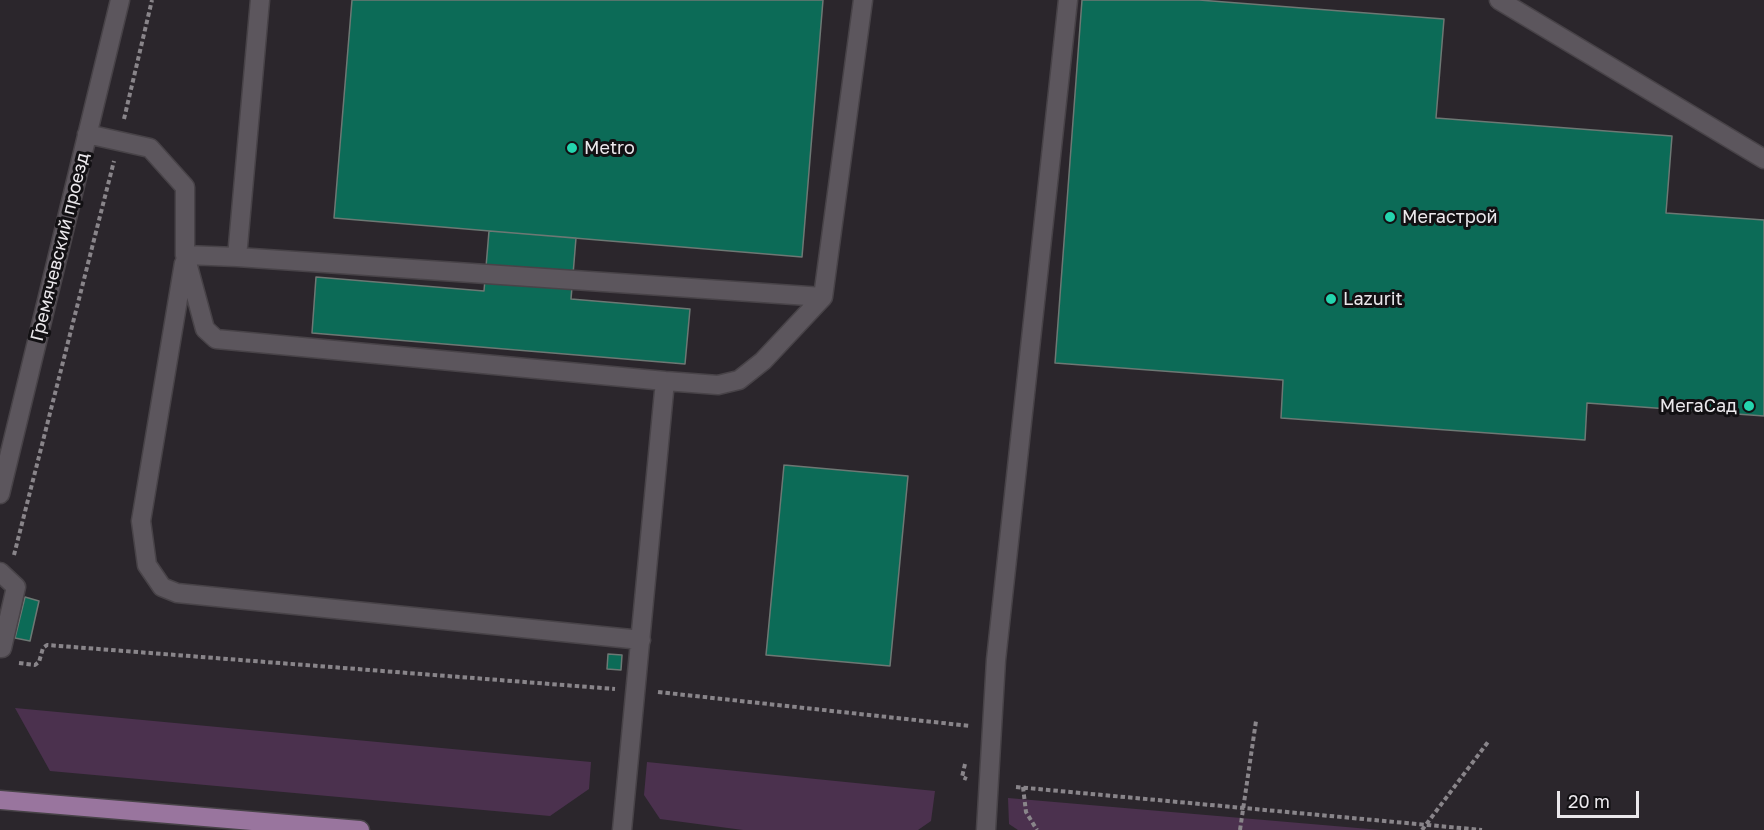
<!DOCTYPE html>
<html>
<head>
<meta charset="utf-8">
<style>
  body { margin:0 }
  #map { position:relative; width:1764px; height:830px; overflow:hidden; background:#2b262c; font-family:"Golos Text",sans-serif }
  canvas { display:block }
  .scale { position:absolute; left:1557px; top:791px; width:82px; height:27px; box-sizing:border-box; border:3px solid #ebe8ec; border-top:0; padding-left:8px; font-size:18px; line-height:21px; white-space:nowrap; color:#ebe8ec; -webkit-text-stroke:4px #121013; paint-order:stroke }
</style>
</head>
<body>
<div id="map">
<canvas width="1764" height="830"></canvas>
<div class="scale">20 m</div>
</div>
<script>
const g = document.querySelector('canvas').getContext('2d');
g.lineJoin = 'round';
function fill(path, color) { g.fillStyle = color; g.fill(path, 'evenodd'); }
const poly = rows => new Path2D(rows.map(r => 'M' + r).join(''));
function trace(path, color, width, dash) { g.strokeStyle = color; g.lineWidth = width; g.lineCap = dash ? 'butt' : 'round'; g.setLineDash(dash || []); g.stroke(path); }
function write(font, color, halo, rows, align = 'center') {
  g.font = font + ' "Golos Text",sans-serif'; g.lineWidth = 6; g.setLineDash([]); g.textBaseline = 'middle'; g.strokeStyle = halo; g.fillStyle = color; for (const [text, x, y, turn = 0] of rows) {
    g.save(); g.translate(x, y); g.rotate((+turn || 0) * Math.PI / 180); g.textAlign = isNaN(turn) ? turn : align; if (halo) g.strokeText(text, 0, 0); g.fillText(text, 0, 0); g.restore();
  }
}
fill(poly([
  [15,708,591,762,589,789,550,816,50,771],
  [647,762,935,791,931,821,918,830,743,830,660,819,644,795],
  [1008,798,1381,830,1018,830,1009,824]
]), '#4b314e');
const building = poly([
  [352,0,823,0,802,257,334,218,352,0],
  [1082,0,1199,0,1444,19,1436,118,1672,136,1666,213,1764,220,1764,416,1587,403,1585,440,1281,418,1283,380,1055,363,1082,0],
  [489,231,576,238,571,299,690,309,685,364,312,333,316,277,484,291,489,231],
  [784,465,908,476,890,666,766,655,784,465],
  [25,597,39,601,30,641,15,638,25,597],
  [608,654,622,655,621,670,607,669,608,654]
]);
fill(building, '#0c6b57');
trace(building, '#6d7874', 1.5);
const minor = poly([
  [1499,0,1764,159],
  [87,134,150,148,185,187,185,255,237,257,260,0],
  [185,255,205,329,216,339,665,381,622,830],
  [237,257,823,297,863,0],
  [184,263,141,521,147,565,162,587,177,593,641,640],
  [665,381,718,385,739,380,763,361,823,297],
  [0,494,120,0],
  [0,572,16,587,2,648,0,648],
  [986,830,996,660,1068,0]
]);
const major = poly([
  [0,800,360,830]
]);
trace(minor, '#484348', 21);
trace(major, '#484348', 21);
trace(poly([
  [124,119,152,0],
  [14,555,114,161],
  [19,663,35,665,39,662,43,648,47,645,615,689],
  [658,692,970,726],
  [965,764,962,777,967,779],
  [1016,787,1482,830],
  [1023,787,1026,812,1037,830],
  [1240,830,1256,721],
  [1422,830,1488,742]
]), '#89858a', 4, [4.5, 3]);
trace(minor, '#5c565d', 18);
trace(major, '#99759e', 18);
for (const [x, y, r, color] of [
  [572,148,6,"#24d5ae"],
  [1390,217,6,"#24d5ae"],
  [1331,299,6,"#24d5ae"],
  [1749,406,6,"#24d5ae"]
]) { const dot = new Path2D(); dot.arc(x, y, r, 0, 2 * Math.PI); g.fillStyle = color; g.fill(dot); trace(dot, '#121013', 2); }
write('18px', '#ebe8ec', '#121013', [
  ["Metro",584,148],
  ["Мегастрой",1402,217],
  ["Lazurit",1343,299],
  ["МегаСад",1737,406,"right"]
], 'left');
write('18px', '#ebe8ec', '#121013', [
  ["Гремячевский проезд",60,247,-76]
]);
</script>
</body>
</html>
